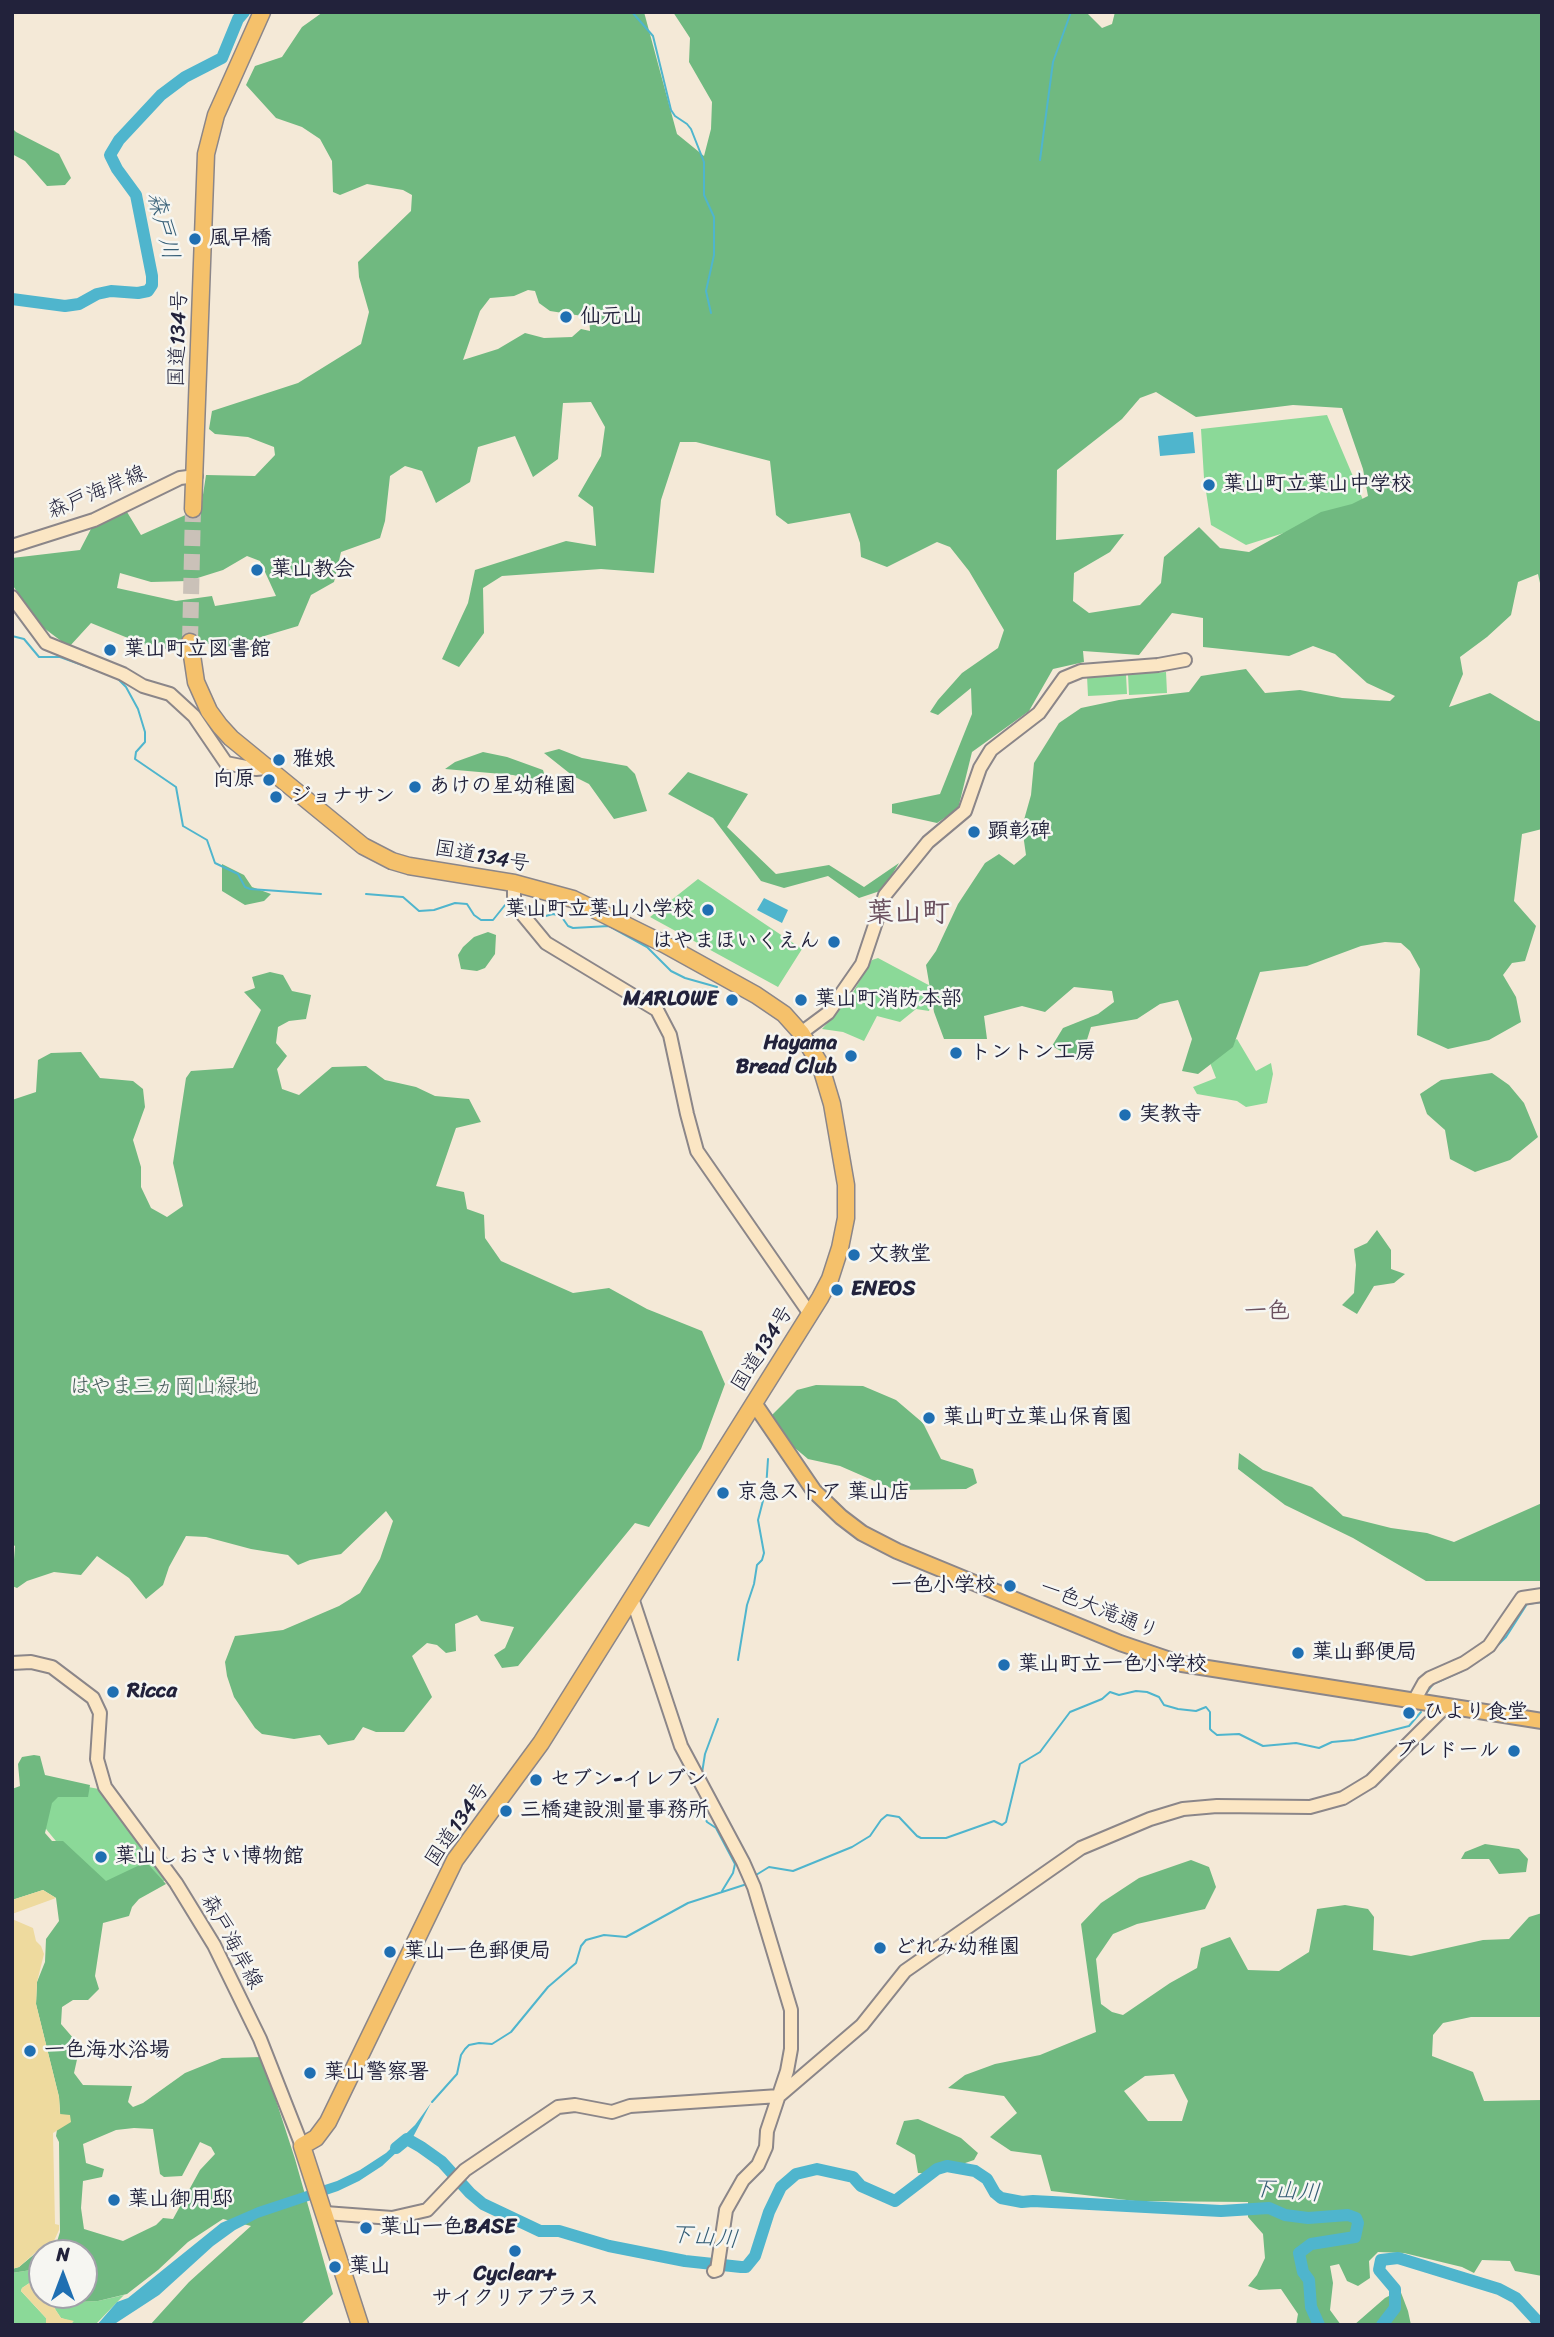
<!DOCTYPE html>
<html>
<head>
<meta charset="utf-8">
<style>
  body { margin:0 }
  #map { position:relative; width:1554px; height:2337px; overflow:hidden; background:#f4e9d7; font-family:Sriracha,sans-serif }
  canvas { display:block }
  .frame { position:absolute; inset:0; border:14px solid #22223b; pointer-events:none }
  .north { position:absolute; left:28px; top:2239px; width:70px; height:70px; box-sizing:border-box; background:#f6f6f2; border:2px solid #a1a1a9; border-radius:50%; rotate:0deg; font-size:19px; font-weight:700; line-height:28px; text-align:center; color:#22223b }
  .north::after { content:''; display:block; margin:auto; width:24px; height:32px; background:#1f6fb2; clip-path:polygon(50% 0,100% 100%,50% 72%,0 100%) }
</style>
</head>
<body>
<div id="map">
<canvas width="1554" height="2337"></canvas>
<div class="frame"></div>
<div class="north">N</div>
</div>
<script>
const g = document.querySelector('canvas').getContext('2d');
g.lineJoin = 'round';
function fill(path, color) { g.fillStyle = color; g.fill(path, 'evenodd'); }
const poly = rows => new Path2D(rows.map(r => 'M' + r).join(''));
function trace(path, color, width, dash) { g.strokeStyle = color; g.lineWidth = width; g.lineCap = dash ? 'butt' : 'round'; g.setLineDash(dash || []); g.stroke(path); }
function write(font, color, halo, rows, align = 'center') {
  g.font = font + ' Sriracha,"Klee One",sans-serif'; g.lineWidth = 5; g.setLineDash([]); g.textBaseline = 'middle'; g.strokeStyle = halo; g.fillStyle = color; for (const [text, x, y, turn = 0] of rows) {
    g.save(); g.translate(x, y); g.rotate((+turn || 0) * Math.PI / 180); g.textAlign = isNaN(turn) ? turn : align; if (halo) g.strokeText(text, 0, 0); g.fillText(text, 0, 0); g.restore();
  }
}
fill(poly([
  [1327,415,1366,507,1246,545,1211,525,1204,478,1201,429],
  [1166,672,1167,693,1129,695,1128,674],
  [1126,674,1127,694,1088,696,1087,676],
  [698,879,802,949,778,987,650,917],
  [878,958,936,989,929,1011,916,1009,900,1022,877,1016,864,1041,843,1032,822,1029,849,999,872,960],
  [1237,1039,1256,1071,1271,1063,1273,1074,1267,1103,1246,1107,1237,1101,1197,1094,1193,1087,1216,1078,1207,1055],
  [50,1780,99,1789,168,1879,117,1903,74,1863,23,1801],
  [31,2270,36,2272,35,2276,37,2278,22,2288,21,2291,46,2318,46,2325,18,2325,12,2322,12,2273],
  [57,2295,79,2302,98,2301,124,2295,95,2325,69,2325,73,2322,61,2318,55,2309]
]), '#8bd998');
fill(poly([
  [323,12,644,12,677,134,704,156,711,129,712,102,689,62,690,38,673,12,1086,12,1102,28,1112,24,1115,12,1542,12,1542,592,1538,574,1518,582,1511,615,1487,637,1460,657,1463,674,1449,707,1490,693,1535,720,1542,722,1542,829,1522,834,1514,901,1536,926,1525,961,1512,963,1503,975,1516,997,1521,1022,1489,1040,1448,1049,1417,1035,1420,969,1410,951,1401,943,1385,942,1361,946,1307,966,1260,972,1233,1047,1198,1074,1182,1071,1192,1039,1178,1000,1160,1004,1137,1019,1091,1027,1080,1062,1052,1046,1063,1028,1098,1014,1114,1002,1112,991,1074,987,1045,1012,1022,1006,984,1016,987,1039,944,1039,934,1012,926,965,936,951,958,904,985,863,999,854,1014,865,1026,855,1022,827,1031,795,1034,763,1059,723,1081,708,1119,700,1189,692,1201,676,1246,669,1265,693,1300,690,1342,698,1390,701,1395,696,1367,683,1335,654,1313,646,1289,656,1203,647,1203,618,1172,613,1139,655,1083,651,1084,662,1053,669,1029,711,972,752,958,809,937,823,892,813,892,804,940,794,972,714,971,688,938,715,930,712,938,700,962,673,998,648,1004,630,969,571,950,547,937,542,887,567,861,557,860,543,850,513,788,524,776,515,770,461,696,442,680,442,661,500,654,573,601,569,502,576,483,588,484,633,459,667,442,659,468,603,475,570,566,541,596,546,593,507,578,496,601,456,605,427,591,402,563,403,558,459,533,477,515,436,478,447,470,482,436,503,422,471,405,466,390,476,385,521,380,538,341,552,334,582,311,595,298,626,224,648,197,641,177,650,150,647,91,623,69,647,36,622,12,584,12,558,80,550,92,527,127,512,141,535,201,508,206,475,255,476,275,455,274,447,248,437,215,434,209,429,212,411,298,383,361,344,369,312,359,277,358,262,411,211,412,195,403,190,367,184,340,195,333,192,332,161,320,139,302,127,276,118,246,85,255,66,282,57,302,27],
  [528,290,535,291,539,303,550,311,589,317,590,331,581,329,572,337,544,338,525,333,498,349,463,360,480,311,490,298,514,296],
  [1156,392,1196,417,1293,405,1342,408,1363,469,1368,496,1352,504,1321,512,1249,552,1220,548,1199,527,1164,557,1161,583,1140,605,1089,613,1073,601,1074,573,1110,552,1124,534,1056,540,1057,470,1122,419,1140,398],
  [247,556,260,561,276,596,215,606,212,596,176,601,117,588,120,573,151,582,188,581,223,570],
  [12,128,16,132,59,154,71,178,65,185,47,186,25,161,12,154],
  [559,749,582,758,627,766,635,774,647,811,614,819,589,784,573,776,544,753],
  [483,752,507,757,543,770,547,783,513,775,445,769,455,762],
  [688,772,748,794,727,827,776,874,829,865,864,887,899,863,883,890,859,898,828,876,784,888,761,881,713,818,668,794],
  [222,864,244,875,252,887,271,894,264,901,245,905,222,891],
  [488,932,496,935,495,954,485,968,477,971,461,969,458,955,463,947,474,937],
  [270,972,283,975,292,991,311,995,306,1019,289,1021,278,1027,276,1043,287,1056,277,1069,282,1089,299,1095,332,1067,366,1066,385,1080,416,1087,435,1096,469,1099,481,1122,456,1128,436,1186,464,1192,467,1209,484,1215,485,1238,501,1261,573,1293,609,1288,647,1309,702,1331,725,1384,701,1449,649,1527,635,1523,518,1666,502,1668,494,1655,505,1648,514,1627,481,1621,477,1615,455,1624,456,1651,446,1653,437,1645,427,1643,412,1656,432,1697,404,1732,376,1732,363,1727,354,1740,328,1745,320,1735,294,1739,262,1734,255,1728,234,1697,227,1676,225,1662,235,1636,283,1630,339,1606,360,1593,380,1559,393,1521,386,1511,341,1554,310,1560,298,1565,288,1555,251,1549,206,1537,186,1536,169,1567,163,1585,146,1599,129,1578,97,1556,81,1575,54,1572,27,1581,17,1588,12,1586,15,1546,12,1544,12,1100,36,1092,38,1060,51,1053,81,1052,100,1078,133,1081,143,1089,145,1107,133,1140,141,1167,141,1187,151,1208,167,1217,183,1206,173,1163,186,1078,191,1071,233,1068,261,1010,244,992,255,988,252,977],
  [1492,1073,1509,1085,1524,1103,1538,1137,1510,1160,1475,1172,1450,1159,1445,1130,1427,1114,1420,1094,1441,1080],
  [1377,1230,1391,1250,1391,1269,1405,1274,1394,1283,1374,1286,1357,1314,1342,1305,1354,1293,1356,1265,1354,1249,1367,1243],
  [816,1385,863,1386,896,1400,923,1423,941,1459,973,1469,977,1483,966,1489,895,1490,840,1466,808,1459,783,1438,772,1415,797,1390],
  [1239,1453,1263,1470,1312,1487,1343,1516,1391,1528,1427,1533,1454,1542,1542,1503,1542,1581,1426,1581,1353,1538,1285,1505,1238,1469],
  [34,1755,40,1756,45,1775,90,1785,88,1797,58,1797,52,1803,45,1833,52,1841,63,1841,106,1881,146,1862,166,1884,139,1899,132,1907,129,1916,103,1923,95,1976,99,1989,88,2000,73,2000,62,2007,61,2024,80,2046,74,2073,83,2085,132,2086,128,2102,133,2107,143,2103,185,2073,222,2058,262,2057,295,2159,333,2294,300,2325,150,2325,189,2282,251,2226,223,2219,188,2242,158,2270,127,2294,98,2301,79,2302,62,2295,84,2295,84,2253,46,2253,55,2248,60,2232,59,2142,56,2136,57,2130,61,2126,59,2097,36,2004,37,1982,45,1962,46,1939,59,1921,56,1898,43,1890,12,1900,12,1789,20,1786,18,1764,22,1757],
  [134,2128,153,2129,160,2174,164,2177,182,2176,200,2142,211,2147,215,2154,200,2170,173,2219,163,2218,156,2225,123,2241,84,2229,81,2208,83,2181,102,2177,104,2169,86,2163,83,2144,116,2130],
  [1485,1844,1519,1849,1528,1859,1526,1872,1499,1874,1489,1859,1461,1859,1465,1852],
  [1191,1860,1209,1867,1216,1887,1205,1909,1137,1924,1113,1934,1096,1959,1101,2004,1112,2012,1123,2015,1170,1983,1197,1968,1201,1948,1230,1937,1248,1970,1279,1971,1309,1952,1317,1909,1345,1905,1368,1909,1374,1917,1373,1950,1411,1956,1483,1940,1509,1939,1529,1917,1542,1913,1542,2017,1471,2017,1443,2023,1433,2035,1432,2056,1473,2072,1484,2101,1542,2100,1542,2276,1515,2271,1510,2261,1482,2260,1474,2273,1462,2267,1404,2253,1378,2252,1369,2261,1370,2278,1358,2286,1347,2281,1339,2264,1330,2266,1333,2283,1330,2310,1341,2325,1354,2325,1385,2298,1400,2290,1408,2311,1411,2325,1296,2325,1298,2314,1281,2289,1259,2290,1248,2286,1257,2275,1265,2258,1263,2234,1248,2217,1248,2202,1135,2201,1051,2191,1041,2155,1011,2151,990,2137,1017,2113,1004,2096,948,2088,965,2075,995,2064,1040,2055,1096,2032,1081,1924,1101,1903,1139,1878],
  [1174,2074,1188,2101,1182,2121,1148,2121,1124,2091,1145,2076],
  [918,2119,961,2138,978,2153,974,2160,936,2173,918,2173,915,2155,896,2144,904,2121],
  [37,2252,42,2253,41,2277,37,2278,35,2276,36,2272,31,2270,12,2273,12,2269,19,2267]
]), '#70b980');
fill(poly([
  [43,1890,56,1898,12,1914,12,1900],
  [12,1919,33,1928,36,1941,41,1946,44,1954,37,1982,36,2004,59,2097,60,2114,70,2115,71,2122,53,2133,55,2224,59,2225,59,2230,54,2241,55,2249,46,2253,36,2252,19,2267,12,2269],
  [37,2278,42,2280,42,2295,55,2295,57,2297,55,2309,61,2318,74,2321,69,2325,46,2325,46,2318,21,2291,22,2288]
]), '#eeda9e');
fill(poly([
  [1193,432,1195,453,1160,456,1158,436],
  [764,898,788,910,782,923,757,910],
  [431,2103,413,2137,382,2166,359,2181,338,2191,258,2218,235,2230,213,2246,159,2295,113,2325,97,2325,117,2302,128,2298,221,2223,258,2207,337,2181,360,2170,386,2153,415,2125]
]), '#4fb5cd');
trace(poly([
  [632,12,653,36,671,110,675,116,687,124,691,129,704,162,704,195,714,217,714,255,706,291,711,313],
  [1040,160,1053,62,1071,12],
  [12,636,24,639,39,657,60,657,99,671],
  [117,678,126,687,138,709,145,732,145,742,136,752,135,759,176,787,183,826,207,840,215,863,238,874,245,887,250,889,321,894],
  [366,894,403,897,419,911,434,910,455,903,467,904,474,915,481,920,493,920,505,905,510,904],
  [524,906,542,917,553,914,561,916,568,926,573,928,609,926,647,947,671,971,685,978,717,987],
  [738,1660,747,1605,754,1584,757,1565,762,1560,764,1553,758,1520,766,1489,768,1459],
  [1425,1695,1433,1684,1462,1671,1488,1655,1506,1637,1527,1604,1542,1602],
  [702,1773,705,1754,718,1719],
  [702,1798,702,1812,707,1822,716,1828,735,1864,733,1873,722,1891],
  [756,1875,769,1867,793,1871,852,1847,870,1836,881,1820,887,1815,899,1817,917,1836,921,1838,946,1838,994,1821,1002,1825,1006,1822,1020,1764,1040,1752,1070,1712,1102,1699,1110,1692,1119,1695,1136,1691,1147,1692,1159,1697,1164,1705,1178,1709,1196,1711,1206,1707,1210,1712,1210,1729,1212,1731,1217,1735,1239,1734,1263,1746,1296,1743,1319,1748,1332,1742,1354,1740,1409,1726,1421,1712],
  [432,2102,457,2074,461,2055,465,2049,469,2045,479,2043,492,2044,511,2032,548,1987,576,1963,581,1946,586,1940,604,1935,626,1937,688,1903,747,1884]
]), '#4fb5cd', 2);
trace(poly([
  [12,299,65,306,79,304,97,294,111,291,138,293,148,291,152,285,152,276,136,195,117,169,110,155,119,140,161,95,185,77,222,58,238,19,244,12],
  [396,2148,407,2139,421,2147,442,2162,470,2193,483,2204,540,2231,559,2231,609,2246,685,2261,741,2267,746,2267,755,2256,769,2212,781,2187,796,2174,817,2169,853,2177,861,2186,895,2201,937,2169,947,2166,975,2171,987,2179,995,2193,1001,2198,1022,2202,1033,2201,1221,2211,1269,2208,1285,2215,1308,2218,1348,2215,1356,2218,1358,2223,1355,2237,1311,2244,1299,2253,1303,2272,1309,2280,1311,2307,1319,2325],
  [1382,2325,1395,2308,1395,2289,1379,2270,1381,2260,1398,2258,1499,2289,1516,2298,1541,2325]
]), '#4fb5cd', 12);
trace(poly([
  [190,642,193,509]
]), '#cac1b8', 16, [16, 8]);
const secondary = poly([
  [12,546,94,520,180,478,196,476],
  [12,597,46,643,123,674,143,686,170,694,194,716,226,763,256,769,266,768],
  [514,883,514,900,518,909,546,943,657,1010,670,1035,687,1114,697,1151,810,1314],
  [801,1033,828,1013,862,964,885,895,928,842,965,811,980,768,991,750,1039,713,1064,678,1081,671,1158,665,1185,660],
  [632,1598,681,1746,743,1862,754,1887,791,2010,791,2049,787,2071,767,2131,766,2147,758,2165,743,2180,726,2210,717,2270,714,2271],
  [12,1663,31,1662,52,1667,93,1698,100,1713,97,1759,105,1787,176,1883,214,1945,260,2039,302,2146],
  [1414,1701,1424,1683,1430,1678,1464,1663,1489,1646,1522,1598,1542,1595],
  [325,2213,392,2218,427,2210,465,2170,558,2107,575,2105,612,2112,630,2106,779,2096,862,2025,905,1971,1081,1848,1150,1819,1183,1809,1217,1806,1310,1807,1343,1798,1371,1781,1446,1706]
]);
const primary = poly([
  [754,1403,814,1491,841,1517,862,1533,897,1551,1120,1643,1182,1664,1542,1721]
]);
const highway = poly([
  [193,509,206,154,216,115,262,12],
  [190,642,196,682,209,711,220,726,231,738,363,846,392,861,409,866,514,883,573,899,664,944,756,995,784,1014,801,1033,820,1064,832,1104,846,1185,846,1218,840,1248,830,1279,820,1298,541,1743,455,1860,328,2122,316,2138,302,2146,360,2325]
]);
trace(secondary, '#8b8689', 16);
trace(primary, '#8b8689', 18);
trace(highway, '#8b8689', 19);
trace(secondary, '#fbe6c4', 12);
trace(primary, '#f5c16b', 14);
trace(highway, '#f5c16b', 16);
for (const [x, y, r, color] of [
  [195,239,7,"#1f6fb2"],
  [566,317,7,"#1f6fb2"],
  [1209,485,7,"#1f6fb2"],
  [257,570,7,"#1f6fb2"],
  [110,650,7,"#1f6fb2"],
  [279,760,7,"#1f6fb2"],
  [269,780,7,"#1f6fb2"],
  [415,787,7,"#1f6fb2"],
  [276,797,7,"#1f6fb2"],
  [974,832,7,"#1f6fb2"],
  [708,910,7,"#1f6fb2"],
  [834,942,7,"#1f6fb2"],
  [732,1000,7,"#1f6fb2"],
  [801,1000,7,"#1f6fb2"],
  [956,1053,7,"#1f6fb2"],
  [851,1056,7,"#1f6fb2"],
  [1125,1115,7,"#1f6fb2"],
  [854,1255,7,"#1f6fb2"],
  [837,1290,7,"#1f6fb2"],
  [929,1418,7,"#1f6fb2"],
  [723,1493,7,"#1f6fb2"],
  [1010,1586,7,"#1f6fb2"],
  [1298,1653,7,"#1f6fb2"],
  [1004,1665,7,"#1f6fb2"],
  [113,1692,7,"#1f6fb2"],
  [1409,1713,7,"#1f6fb2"],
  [1514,1751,7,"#1f6fb2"],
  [536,1780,7,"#1f6fb2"],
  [506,1811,7,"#1f6fb2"],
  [101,1857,7,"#1f6fb2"],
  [880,1948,7,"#1f6fb2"],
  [390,1952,7,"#1f6fb2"],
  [30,2051,7,"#1f6fb2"],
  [310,2073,7,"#1f6fb2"],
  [114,2200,7,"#1f6fb2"],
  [366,2228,7,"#1f6fb2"],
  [515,2251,7,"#1f6fb2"],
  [335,2267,7,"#1f6fb2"]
]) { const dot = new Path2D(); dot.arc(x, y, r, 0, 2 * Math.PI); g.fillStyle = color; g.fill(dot); trace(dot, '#f6f6f2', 2.5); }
write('bold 21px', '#22223b', '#f6f6f2', [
  ["風早橋",209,239],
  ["仙元山",580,317],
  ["葉山町立葉山中学校",1223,485],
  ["葉山教会",271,570],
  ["葉山町立図書館",124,650],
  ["雅娘",293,760],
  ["向原",255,780,"right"],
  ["あけの星幼稚園",429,787],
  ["ジョナサン",290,797],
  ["顕彰碑",988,832],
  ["葉山町立葉山小学校",694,910,"right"],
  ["はやまほいくえん",820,942,"right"],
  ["MARLOWE",718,1000,"right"],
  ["葉山町消防本部",815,1000],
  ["Hayama",837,1044,"right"],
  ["Bread Club",837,1068,"right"],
  ["トントン工房",970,1053],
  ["実教寺",1139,1115],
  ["文教堂",868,1255],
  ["ENEOS",851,1290],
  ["葉山町立葉山保育園",943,1418],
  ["京急ストア 葉山店",737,1493],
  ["一色小学校",996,1586,"right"],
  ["葉山郵便局",1312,1653],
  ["葉山町立一色小学校",1018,1665],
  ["Ricca",127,1692],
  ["ひより食堂",1423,1713],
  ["ブレドール",1500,1751,"right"],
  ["セブン-イレブン",550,1780],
  ["三橋建設測量事務所",520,1811],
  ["葉山しおさい博物館",115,1857],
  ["どれみ幼稚園",894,1948],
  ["葉山一色郵便局",404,1952],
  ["一色海水浴場",44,2051],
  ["葉山警察署",324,2073],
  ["葉山御用邸",128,2200],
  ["葉山一色BASE",380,2228],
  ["葉山",349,2267],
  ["Cyclear+",515,2275,"center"],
  ["サイクリアプラス",515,2299,"center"]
], 'left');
write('21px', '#22223b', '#f6f6f2', [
  ["国道134号",179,339,-88],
  ["森戸海岸線",97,493,-23],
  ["国道134号",482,857,10],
  ["国道134号",763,1349,-58],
  ["一色大滝通り",1099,1610,22],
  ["国道134号",458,1825,-56],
  ["森戸海岸線",231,1942,61]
]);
write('21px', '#425957', '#f6f6f2', [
  ["はやま三ヵ岡山緑地",164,1388]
]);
write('italic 23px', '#345d75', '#f6f6f2', [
  ["森戸川",162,226,76],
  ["下山川",1286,2192,4],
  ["下山川",704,2238,5]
]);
write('bold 23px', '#6a505e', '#f6f6f2', [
  ["一色",1267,1312]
]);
write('bold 28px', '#6a505e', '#f6f6f2', [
  ["葉山町",908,914]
]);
</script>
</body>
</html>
